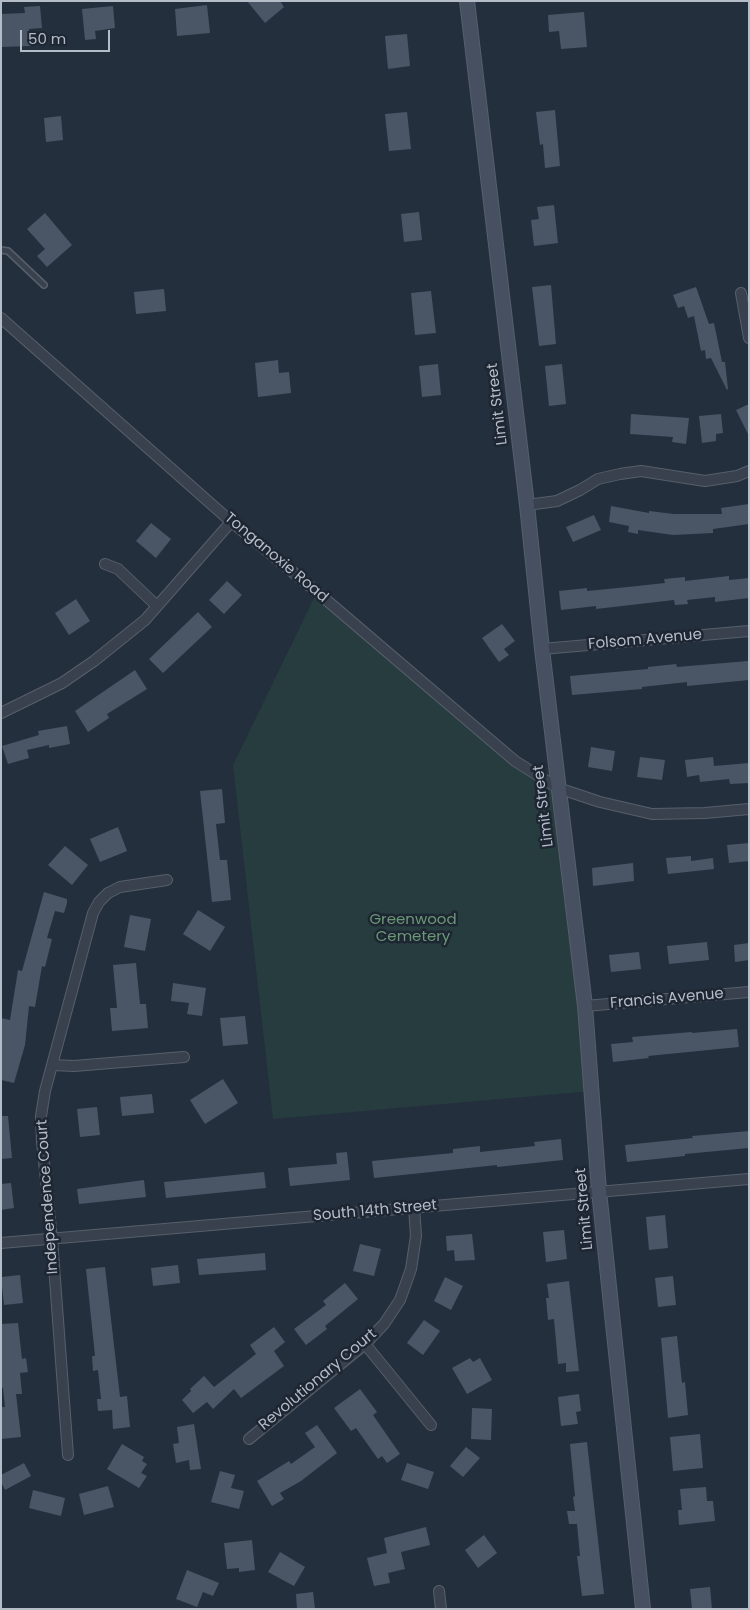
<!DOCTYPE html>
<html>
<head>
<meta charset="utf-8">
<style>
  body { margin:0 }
  #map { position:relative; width:750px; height:1610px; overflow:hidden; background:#242f3d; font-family:Poppins,sans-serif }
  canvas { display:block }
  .frame { position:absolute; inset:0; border:2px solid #b4bcc8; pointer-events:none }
  .scale { position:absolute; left:20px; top:30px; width:90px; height:22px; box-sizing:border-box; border:2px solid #b4bcc8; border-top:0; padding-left:6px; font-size:15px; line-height:18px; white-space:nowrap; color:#b4bcc8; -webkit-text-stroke:4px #1d2632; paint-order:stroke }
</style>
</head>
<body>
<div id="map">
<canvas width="750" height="1610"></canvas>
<div class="frame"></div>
<div class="scale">50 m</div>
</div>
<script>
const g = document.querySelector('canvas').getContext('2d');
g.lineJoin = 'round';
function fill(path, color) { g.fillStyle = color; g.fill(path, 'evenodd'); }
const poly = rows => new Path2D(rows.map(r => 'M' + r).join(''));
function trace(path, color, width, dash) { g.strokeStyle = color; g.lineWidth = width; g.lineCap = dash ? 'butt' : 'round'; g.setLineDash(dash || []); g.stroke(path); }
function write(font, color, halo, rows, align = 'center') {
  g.font = font + ' Poppins,sans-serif'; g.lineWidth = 5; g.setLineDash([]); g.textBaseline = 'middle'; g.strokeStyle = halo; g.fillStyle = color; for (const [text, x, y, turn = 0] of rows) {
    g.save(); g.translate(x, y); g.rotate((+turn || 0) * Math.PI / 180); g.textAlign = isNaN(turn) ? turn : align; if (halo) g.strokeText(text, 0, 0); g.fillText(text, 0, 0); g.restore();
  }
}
fill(poly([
  [317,592,489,740,558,788,592,1091,273,1119,233,765]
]), '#263c3e');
fill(poly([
  [247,1,280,1,284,7,265,23],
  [207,5,210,33,177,36,175,9],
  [40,6,42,28,29,29,31,46,1,47,1,14,25,13,24,7],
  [113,6,115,28,95,31,96,39,85,40,82,9],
  [584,12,587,47,561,49,559,31,549,32,548,15],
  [407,34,410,66,388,69,385,36],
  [555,110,560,166,545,168,543,144,540,145,536,112],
  [407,112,411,149,389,151,385,114],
  [61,116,63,140,46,142,44,118],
  [554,205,558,243,534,246,531,220,539,219,537,207],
  [419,212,422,240,404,242,401,214],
  [45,213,72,245,47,267,37,256,45,249,27,229],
  [551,285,556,344,539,346,532,287],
  [696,287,709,324,714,323,722,362,725,362,728,389,727,390,711,358,706,359,705,350,701,351,694,316,688,318,684,306,678,308,673,295],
  [164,289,166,311,136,314,134,292],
  [431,291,436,333,415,335,411,293],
  [278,360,279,373,289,372,291,393,258,397,255,363],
  [438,364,441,395,422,397,419,366],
  [562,364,566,404,549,406,545,366],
  [749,404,749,436,736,410],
  [631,414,689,418,686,444,672,442,673,437,630,434],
  [721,414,723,433,716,434,716,441,702,443,699,416],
  [749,504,749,524,713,529,713,533,673,535,638,530,638,534,628,532,629,526,609,522,611,506,649,513,649,511,674,514,722,514,721,508],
  [594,515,601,530,573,542,566,527],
  [151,523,171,539,156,558,136,541],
  [729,576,729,580,749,578,749,598,715,602,715,597,687,600,688,604,675,605,674,600,596,609,596,606,561,610,559,591,587,588,587,591,628,587,665,583,664,579,685,577,685,581],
  [227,581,242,595,224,614,209,600],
  [76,599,90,621,69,635,55,613],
  [198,612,212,627,163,673,149,659],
  [502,624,515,641,504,649,509,655,499,662,482,638],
  [748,661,749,680,687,686,687,682,642,687,642,689,572,695,570,676,648,669,648,667,676,664,677,667],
  [135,670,147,689,107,714,109,718,88,732,75,711],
  [67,726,70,744,49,748,49,745,27,750,29,758,8,764,2,746,39,735,38,731],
  [591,747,615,751,612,771,588,767],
  [640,757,665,760,662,780,637,777],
  [713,757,714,766,749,763,749,783,730,784,729,779,700,782,699,775,687,777,685,760],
  [222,789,225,823,216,824,220,860,227,860,231,900,212,902,200,791],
  [118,827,127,851,100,862,90,839],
  [749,843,749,861,729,863,727,845],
  [65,846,88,865,72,885,48,865],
  [691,856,691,861,713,858,714,869,668,874,666,858],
  [633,863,634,881,593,886,592,868],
  [44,892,67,899,67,903,64,913,55,911,47,938,52,939,45,967,42,966,35,1007,29,1006,25,1045,14,1083,1,1080,1,1018,10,1020,18,970,22,971],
  [198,910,225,927,210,951,183,934],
  [130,915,151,919,145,951,124,947],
  [707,942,709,960,669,964,667,946],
  [749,943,749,960,735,962,734,945],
  [639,952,641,969,611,972,609,955],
  [136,963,140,1004,146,1004,148,1028,112,1031,110,1008,117,1008,113,965],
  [173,983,206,988,202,1016,187,1014,189,1003,171,1001],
  [245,1016,248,1044,223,1046,220,1018],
  [737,1029,739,1047,648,1056,649,1058,613,1062,611,1044,633,1042,632,1037,692,1032,692,1033],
  [223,1079,238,1103,205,1124,190,1100],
  [152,1094,154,1113,122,1116,120,1097],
  [97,1107,100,1135,80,1137,77,1109],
  [1,1116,8,1116,12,1158,1,1159],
  [749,1131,749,1148,685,1154,685,1156,627,1162,625,1145,693,1138,692,1136],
  [561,1139,563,1160,497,1167,497,1165,374,1178,372,1161,453,1153,453,1149,480,1146,480,1152,535,1146,534,1142],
  [347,1152,350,1180,290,1186,288,1168,337,1164,336,1153],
  [264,1172,266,1188,166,1198,164,1182],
  [144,1180,146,1197,79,1204,77,1189],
  [11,1183,14,1208,1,1210,1,1184],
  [665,1215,668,1248,649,1250,646,1217],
  [564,1230,567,1259,546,1262,543,1232],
  [472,1234,475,1260,455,1261,454,1250,447,1251,446,1236],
  [360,1244,381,1249,374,1276,353,1271],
  [265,1253,266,1270,199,1275,197,1259],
  [178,1265,180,1283,153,1286,151,1268],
  [105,1267,120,1397,127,1396,130,1427,113,1429,112,1410,98,1411,97,1399,101,1399,98,1370,93,1371,92,1356,95,1356,86,1269],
  [20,1275,23,1303,4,1305,1,1277],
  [673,1276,676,1305,658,1307,655,1278],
  [445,1277,463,1286,451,1310,434,1301],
  [569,1281,579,1371,566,1372,566,1363,558,1364,554,1319,548,1320,546,1298,549,1298,547,1284],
  [345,1283,358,1299,325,1326,327,1329,306,1345,294,1329,326,1305,323,1301],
  [424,1320,440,1331,423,1355,407,1343],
  [18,1323,22,1359,26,1358,28,1372,20,1373,22,1394,16,1394,21,1437,1,1439,1,1407,5,1407,3,1388,1,1388,1,1324],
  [274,1327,285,1342,274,1351,284,1366,241,1398,234,1389,213,1409,207,1402,193,1413,182,1400,191,1391,190,1389,204,1376,214,1387,256,1354,250,1345],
  [677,1336,682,1383,685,1382,688,1415,668,1418,661,1338],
  [470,1358,473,1362,480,1358,492,1380,467,1394,452,1368],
  [360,1389,377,1412,373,1415,400,1454,387,1463,382,1456,378,1459,356,1428,351,1431,334,1408],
  [579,1394,581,1411,576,1412,578,1424,561,1426,558,1397],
  [472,1408,492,1409,491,1440,471,1439],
  [194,1424,201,1469,190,1470,189,1460,176,1463,173,1444,179,1443,177,1427],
  [317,1425,337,1453,301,1481,280,1493,284,1499,272,1506,257,1481,289,1461,291,1464,315,1447,305,1433],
  [700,1434,703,1468,673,1471,670,1437],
  [587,1442,604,1594,582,1596,577,1556,580,1556,577,1524,569,1524,567,1511,575,1511,573,1497,575,1496,570,1444],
  [122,1444,144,1457,142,1461,147,1464,141,1473,147,1476,139,1488,107,1469],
  [466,1447,480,1458,463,1477,450,1466],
  [24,1463,31,1476,5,1490,1,1482,1,1475],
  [407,1463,434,1472,428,1489,401,1480],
  [220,1471,235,1475,231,1488,244,1491,239,1509,211,1502],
  [108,1486,114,1507,84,1515,79,1494],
  [706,1487,707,1501,713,1501,715,1521,679,1525,678,1510,682,1510,680,1489],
  [33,1490,65,1498,61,1516,29,1508],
  [426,1527,430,1545,401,1552,405,1569,388,1573,390,1583,374,1586,367,1558,387,1553,384,1538],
  [484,1535,497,1553,478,1568,465,1550],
  [252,1540,255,1570,239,1572,239,1568,227,1569,224,1543],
  [280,1552,305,1567,294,1586,268,1572],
  [187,1570,219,1583,213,1596,203,1592,197,1607,176,1599],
  [710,1587,712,1609,692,1609,690,1589],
  [313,1592,315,1609,297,1609,296,1594]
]), '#4a5666');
const lane = poly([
  [1,250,8,251,44,285]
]);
const street = poly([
  [741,293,749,338],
  [1,318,227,518,317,592,515,761,558,788,600,802,652,814,705,813,749,809],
  [527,505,557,501,580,490,598,479,620,474,641,471,705,481,737,476,749,471],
  [105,564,118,569,157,606],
  [542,649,749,631],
  [1,713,62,683,94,661,145,620,231,522],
  [585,1006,749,992],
  [52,1065,74,1066,184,1057],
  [1,1243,749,1179],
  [365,1344,431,1425],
  [249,1439,365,1344,384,1324,400,1300,411,1269,416,1236,414,1207],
  [68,1455,52,1239,42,1142,41,1116,45,1091,93,913,99,902,108,893,120,887,167,880],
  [439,1591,441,1609]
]);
const secondary = poly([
  [467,1,527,505,542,649,585,1006,599,1191,643,1609]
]);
trace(lane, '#565f6b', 8);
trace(street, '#565f6b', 12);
trace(secondary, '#565f6b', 16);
trace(lane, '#38414d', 5);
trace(street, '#38414d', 10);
trace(secondary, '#465060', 14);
write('15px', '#b4bcc8', '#1d2632', [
  ["Limit Street",498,404,-97],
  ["Tonganoxie Road",276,558,40],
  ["Folsom Avenue",645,640,-5],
  ["Limit Street",544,806,-97],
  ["Francis Avenue",667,999,-5],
  ["Independence Court",48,1197,-94],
  ["Limit Street",585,1209,-95],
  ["South 14th Street",375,1211,-5],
  ["Revolutionary Court",318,1380,-40]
]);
write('15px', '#6c9975', '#1d2632', [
  ["Greenwood",413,920],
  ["Cemetery",413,937]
]);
</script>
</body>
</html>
